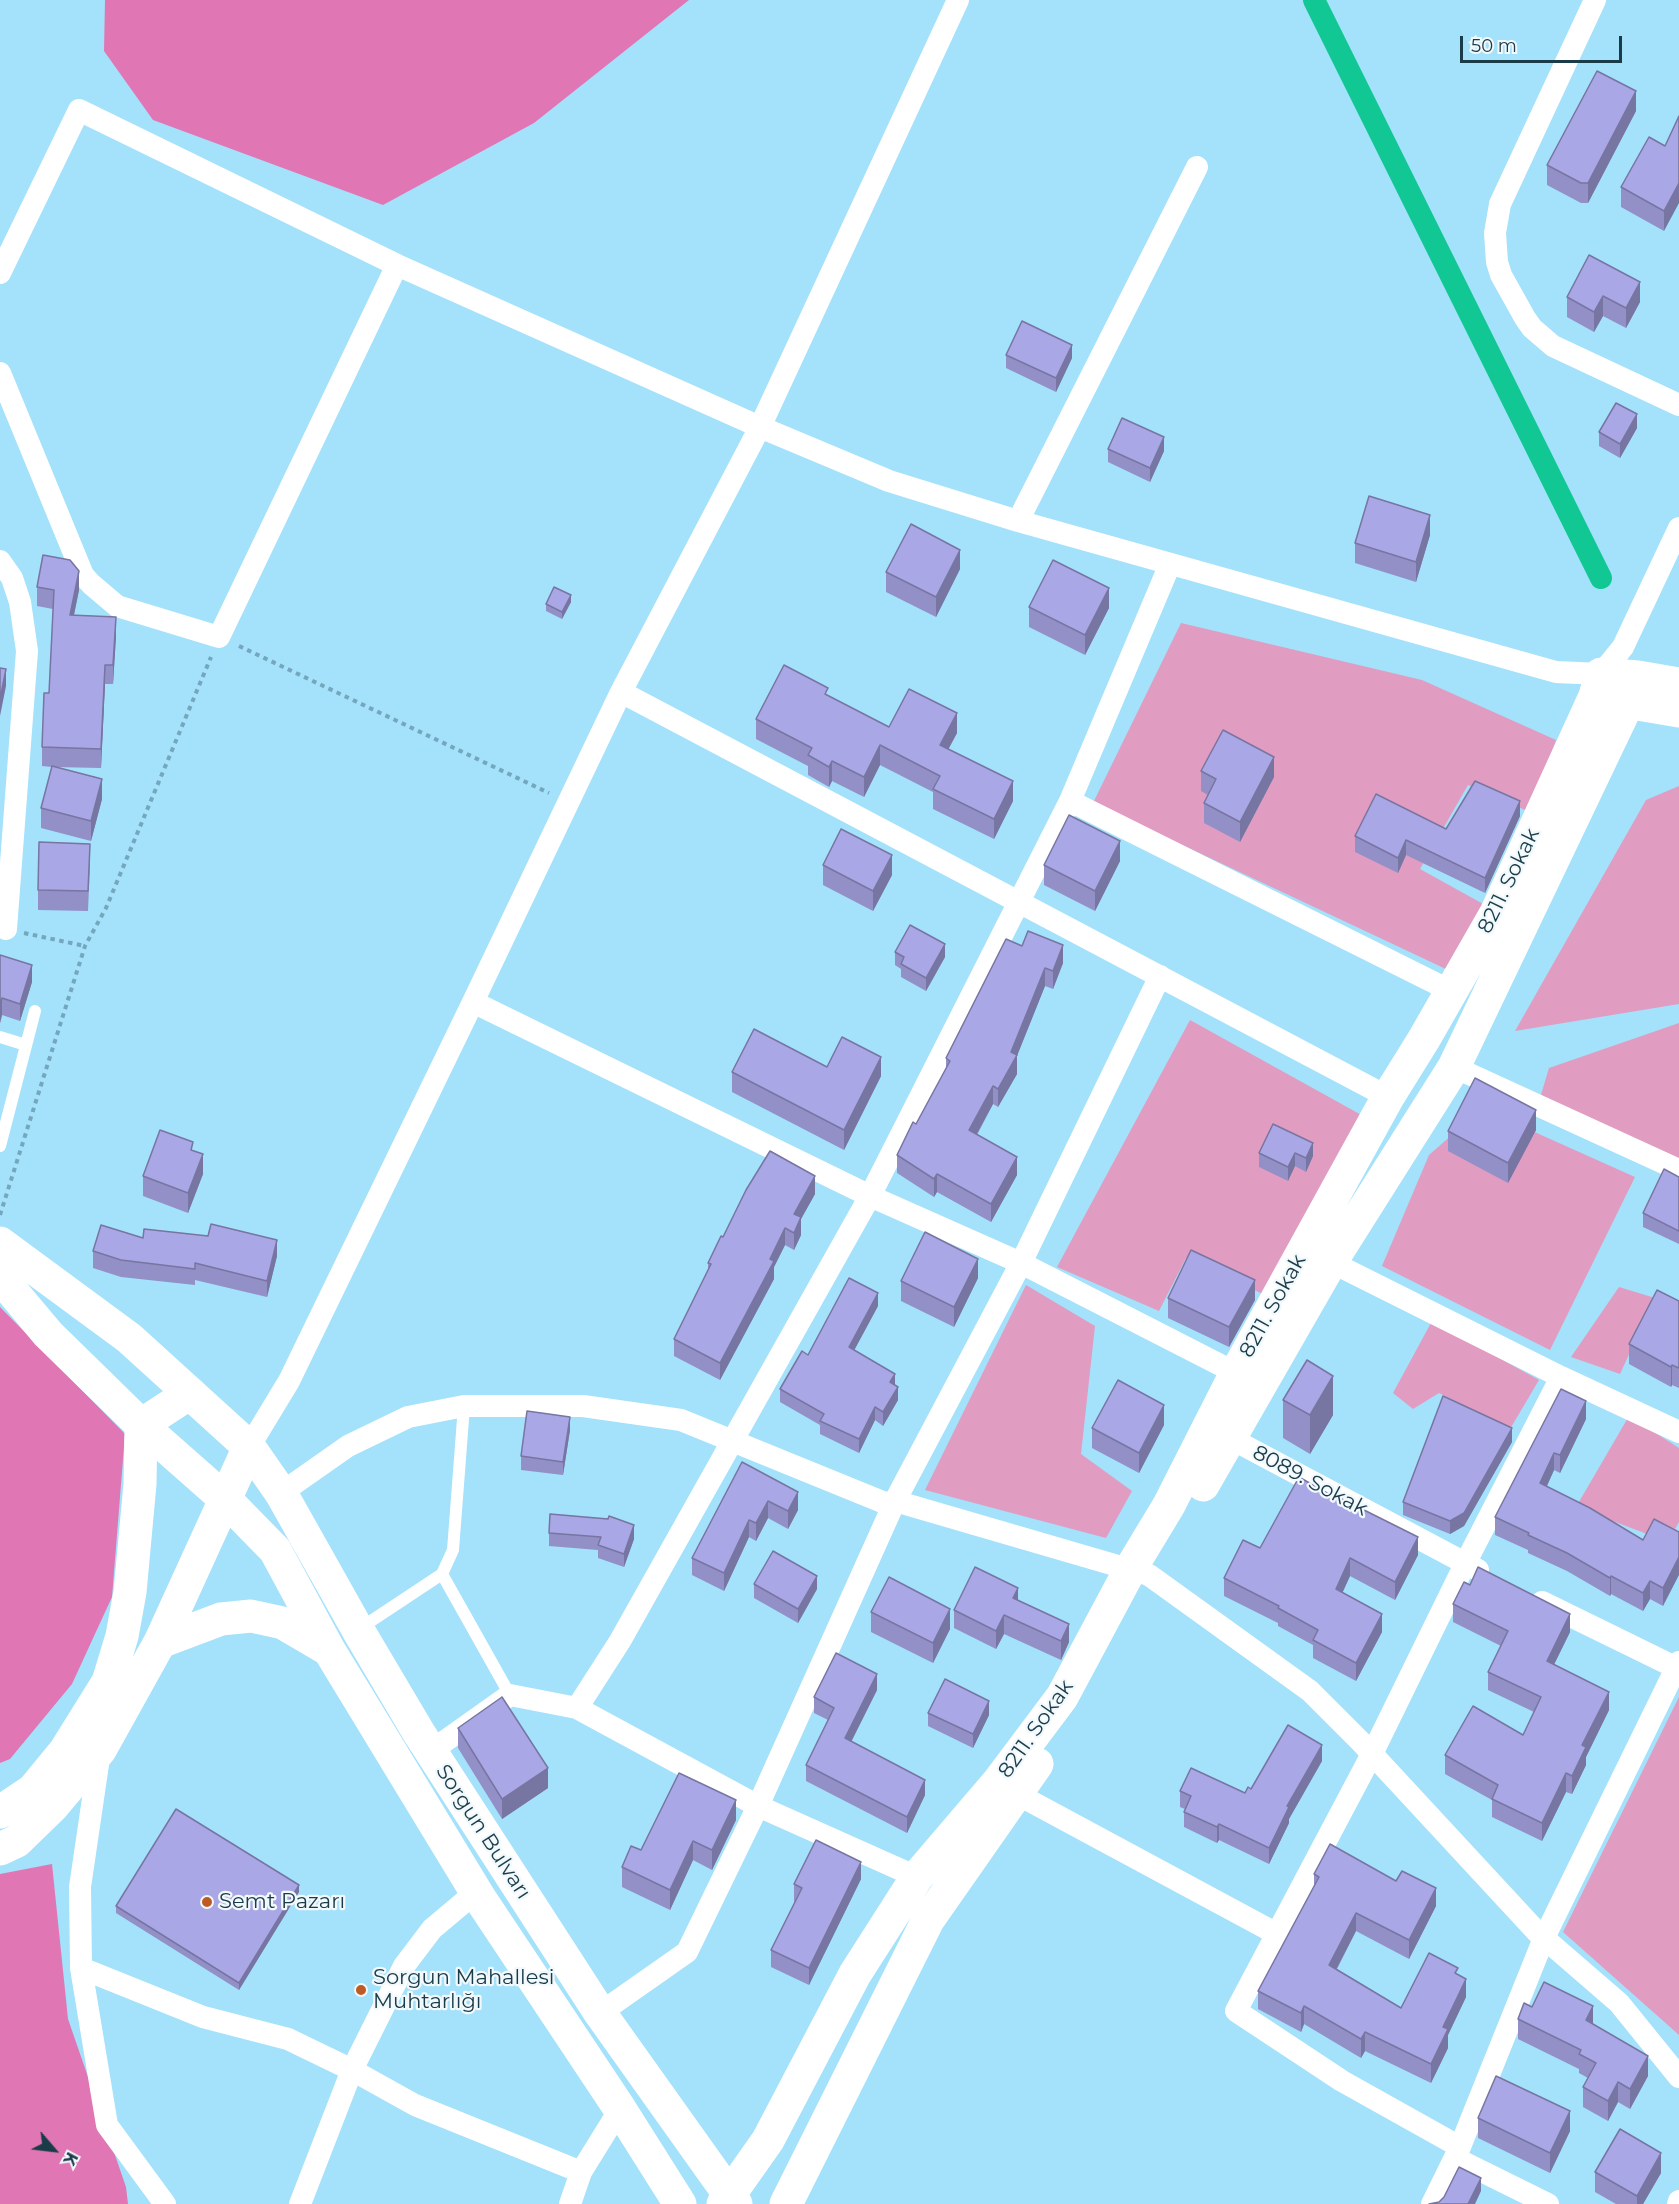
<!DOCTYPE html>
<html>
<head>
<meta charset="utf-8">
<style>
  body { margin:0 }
  #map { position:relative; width:1679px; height:2204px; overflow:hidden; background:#a4e1fb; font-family:Montserrat,sans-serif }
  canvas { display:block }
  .north { position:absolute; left:24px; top:2120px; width:60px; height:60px; -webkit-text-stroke:4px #f2f9fc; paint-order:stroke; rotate:118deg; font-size:16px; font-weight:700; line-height:24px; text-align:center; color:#1a3b48 }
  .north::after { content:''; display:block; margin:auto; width:21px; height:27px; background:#1a3b48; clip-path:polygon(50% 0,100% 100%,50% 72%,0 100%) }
  .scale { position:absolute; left:1460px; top:36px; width:162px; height:27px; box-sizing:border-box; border:3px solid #1a3b48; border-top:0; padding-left:8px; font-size:18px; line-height:21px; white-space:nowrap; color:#1a3b48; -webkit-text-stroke:4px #f2f9fc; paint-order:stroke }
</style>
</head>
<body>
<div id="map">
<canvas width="1679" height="2204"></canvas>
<div class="north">K</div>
<div class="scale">50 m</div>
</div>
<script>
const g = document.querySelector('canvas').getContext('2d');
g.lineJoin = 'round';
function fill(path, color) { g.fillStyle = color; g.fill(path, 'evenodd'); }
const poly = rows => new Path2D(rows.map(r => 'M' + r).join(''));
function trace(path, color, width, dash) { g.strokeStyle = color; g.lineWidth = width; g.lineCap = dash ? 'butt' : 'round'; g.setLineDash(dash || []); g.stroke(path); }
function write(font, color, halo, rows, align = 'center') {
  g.font = font + ' Montserrat,sans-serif'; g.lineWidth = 4.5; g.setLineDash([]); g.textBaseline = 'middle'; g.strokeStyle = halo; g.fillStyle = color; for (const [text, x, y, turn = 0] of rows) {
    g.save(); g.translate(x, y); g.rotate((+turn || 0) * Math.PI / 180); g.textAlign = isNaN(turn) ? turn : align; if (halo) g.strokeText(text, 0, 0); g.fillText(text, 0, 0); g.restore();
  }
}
fill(poly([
  [1181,623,1422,680,1556,740,1532,813,1468,785,1420,869,1485,905,1448,970,1093,803],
  [1679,786,1679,1004,1515,1031,1646,800],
  [1190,1020,1365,1117,1265,1295,1186,1258,1159,1311,1057,1267],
  [1679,1023,1679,1164,1540,1098,1549,1068],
  [1492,1113,1635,1177,1550,1350,1382,1266,1429,1155,1470,1119],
  [1026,1285,1095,1326,1081,1454,1132,1491,1106,1538,925,1490],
  [1619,1287,1655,1298,1620,1374,1571,1357],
  [1432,1321,1539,1380,1510,1429,1439,1393,1413,1409,1393,1393],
  [1629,1416,1679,1448,1679,1522,1668,1542,1576,1507],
  [1679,1697,1679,2035,1563,1932]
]), '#e09dc1');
fill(poly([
  [105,0,689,0,534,123,383,205,153,120,104,51],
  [0,1307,125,1434,112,1597,72,1684,10,1759,0,1763],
  [52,1864,68,2019,126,2187,128,2204,0,2204,0,1874]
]), '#e176b4');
trace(poly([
  [1314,0,1601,578]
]), '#11c794', 22);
trace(poly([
  [239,646,549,793],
  [24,933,85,946],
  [0,1215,85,946,106,908,211,657]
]), '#74a7bd', 4, [4.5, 4.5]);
trace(poly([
  [0,1037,26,1045],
  [0,1146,35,1011],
  [464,1406,453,1550,442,1574,510,1695],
  [359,1629,442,1574]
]), '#fff', 12);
trace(poly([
  [1595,0,1500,204,1495,233,1497,262,1501,275,1525,318,1532,328,1553,346,1679,405],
  [0,273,79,110,397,265],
  [0,373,83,575,91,584,117,606,219,637,397,265,760,427,889,481,1018,521,1556,672,1601,674,1623,647,1679,528],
  [1018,521,1197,167],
  [0,561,12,578,20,602,27,651,6,929],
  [621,692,1388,1097],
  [1070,801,1451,991],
  [473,1002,870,1196,1021,1263,1236,1373],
  [1454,1067,1679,1170],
  [1331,1262,1561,1377,1679,1432],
  [1230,1438,1478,1570],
  [249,1447,289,1381,473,1002,621,692,760,427,958,0],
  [281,1493,348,1446,408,1417,464,1406,583,1406,681,1420,885,1503,895,1501,1149,1575,1310,1691,1361,1742,1537,1932,1619,2003,1679,2077],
  [1542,1602,1679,1669],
  [577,1708,620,1641,870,1196,1070,801,1170,564],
  [100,1751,80,1887,81,1968,107,2125,165,2204],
  [431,1751,510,1695,577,1708,758,1806,917,1877],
  [1017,1794,1277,1934],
  [81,1968,203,2017,288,2039,352,2070,415,2105,581,2172],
  [600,2013,687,1952,758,1806,895,1501,1021,1263,1160,976],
  [1460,2147,1342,2081,1236,2011,1372,1754,1465,1564,1561,1377],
  [1455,2158,1548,2204],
  [300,2204,352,2070,404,1966,432,1929,476,1892],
  [570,2204,581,2172,620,2109],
  [1432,2204,1460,2147,1544,1938,1679,1662],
  [1678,2204,1679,2201]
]), '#fff', 22);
trace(poly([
  [1608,699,1679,711],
  [0,1243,129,1338,249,1447,281,1493,358,1630,419,1733,600,2013,736,2204],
  [0,1277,48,1334,141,1425,226,1500,275,1550,329,1650,481,1900,620,2109,680,2204],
  [141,1425,190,1393],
  [1203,1485,1331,1262,1454,1067,1628,703,1638,677],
  [160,1642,221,1619,251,1616,283,1623,329,1650],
  [0,1812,33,1790,65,1751,108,1682,122,1636,130,1592,140,1484,141,1425],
  [0,1849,17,1841,53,1806,100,1750,160,1642,249,1447],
  [723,2204,768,2140,855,1974,917,1877,999,1781,1062,1697,1131,1568,1169,1505,1236,1373,1388,1097,1424,1039,1496,913,1595,696,1601,674,1638,677,1679,684],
  [786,2204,928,1920,1037,1764]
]), '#fff', 33);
fill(poly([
  [1636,111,1588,203,1581,203,1547,185,1547,165],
  [1665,146,1664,231,1621,207,1621,187],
  [1589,255,1640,302,1626,328,1603,316,1594,332,1567,317,1567,297],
  [1006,355,1072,358,1056,392,1006,368],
  [1637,428,1620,458,1599,446,1599,432],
  [1108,449,1164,451,1150,482,1108,462],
  [1430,535,1416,582,1355,563,1355,543],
  [960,569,936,617,886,592,886,572],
  [37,587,79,590,74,615,116,636,113,684,105,684,101,768,54,767,102,799,91,841,41,828,41,808,52,767,42,766,42,747,49,693,53,609,37,606],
  [571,602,562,619,546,611,546,604],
  [1029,607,1109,608,1085,655,1029,627],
  [828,696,889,727,957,733,948,749,1013,801,994,839,933,809,933,792,880,765,864,797,832,781,829,787,808,775,808,766,756,739,756,719],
  [1201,771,1274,777,1240,842,1204,823,1204,803,1208,795,1201,791],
  [1520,816,1485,893,1406,855,1398,873,1355,852,1355,836,1446,829],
  [1120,861,1095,911,1044,885,1044,865],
  [90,864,88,911,38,910,38,890],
  [823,865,892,875,873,911,823,885],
  [1006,939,1063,963,1053,989,1045,986,1017,1055,1017,1074,998,1107,993,1104,977,1135,1017,1175,991,1222,937,1192,934,1197,897,1173,897,1155,916,1124,946,1068,946,1058],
  [895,952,945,957,926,991,901,977,901,969,895,965],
  [0,955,32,982,20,1021,2,1015,0,1023],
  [827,1067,881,1076,844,1150,732,1092,732,1072],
  [1273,1124,1313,1156,1306,1172,1295,1166,1288,1181,1259,1167,1259,1153],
  [1536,1130,1508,1183,1448,1151,1448,1131],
  [203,1174,188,1213,143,1196,143,1176],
  [1679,1177,1679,1244,1643,1227,1643,1213],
  [815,1194,801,1219,801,1235,794,1250,785,1245,774,1267,774,1279,720,1380,674,1356,674,1339,708,1271,708,1263,723,1237],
  [143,1238,277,1256,267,1297,195,1280,195,1285,121,1277,93,1268,93,1251],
  [978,1278,954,1327,901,1301,901,1281],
  [1168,1298,1255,1300,1229,1347,1168,1318],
  [1679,1301,1679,1388,1672,1385,1671,1387,1629,1364,1629,1344],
  [878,1306,854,1350,895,1385,898,1400,883,1426,875,1420,859,1453,820,1434,820,1425,780,1402,780,1389],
  [1283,1400,1333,1415,1310,1454,1283,1438],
  [1586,1419,1560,1473,1554,1470,1547,1486,1643,1540,1679,1532,1663,1606,1650,1599,1643,1611,1611,1594,1610,1596,1567,1571,1528,1553,1528,1550,1495,1535,1495,1517],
  [1164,1425,1139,1473,1092,1448,1092,1428],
  [570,1430,563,1475,521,1470,521,1456],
  [1512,1442,1464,1526,1450,1534,1403,1515,1403,1502],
  [742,1462,798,1510,788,1529,768,1518,756,1541,749,1537,724,1591,692,1575,692,1558],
  [549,1533,634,1539,624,1567,598,1558,598,1550,549,1546],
  [1260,1548,1418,1555,1395,1600,1350,1576,1342,1593,1382,1632,1356,1681,1313,1658,1313,1645,1278,1626,1278,1623,1224,1596,1224,1578],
  [754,1584,817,1589,798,1623,754,1598],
  [1018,1600,1069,1642,1061,1660,1004,1634,996,1649,954,1628,954,1610],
  [1453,1604,1570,1632,1554,1664,1609,1710,1586,1757,1586,1765,1572,1794,1566,1792,1542,1841,1492,1817,1492,1800,1445,1774,1445,1755,1523,1735,1534,1712,1488,1690,1488,1672,1501,1646,1453,1622],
  [871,1612,950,1629,933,1663,871,1632],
  [877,1690,851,1742,925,1795,907,1833,806,1781,806,1765,828,1720,814,1713,814,1697],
  [928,1713,989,1715,973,1748,928,1726],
  [458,1728,548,1788,502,1819,458,1748],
  [1322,1761,1289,1819,1289,1823,1269,1864,1219,1840,1217,1843,1184,1827,1184,1812,1185,1809,1180,1807,1180,1791,1245,1793,1251,1789],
  [736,1820,712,1870,693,1860,670,1910,622,1887,622,1867,641,1850],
  [1314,1874,1436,1906,1409,1959,1356,1931,1337,1969,1401,2008,1458,1975,1466,1997,1448,2035,1448,2048,1431,2083,1365,2051,1361,2058,1304,2024,1301,2032,1258,2009,1258,1991,1314,1886],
  [861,1879,809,1985,771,1967,771,1950,795,1902,794,1901,794,1884],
  [299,1892,239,1990,116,1913,116,1906],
  [1532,2007,1593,2025,1648,2076,1630,2109,1618,2102,1608,2121,1583,2107,1583,2087,1588,2078,1579,2073,1579,2069,1518,2039,1518,2019],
  [1478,2118,1570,2131,1550,2173,1478,2138],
  [1595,2172,1661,2173,1643,2204,1616,2204,1595,2192]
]), '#9290c6');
fill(poly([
  [1636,91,1636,111,1588,203,1588,183],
  [1679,183,1679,203,1664,231,1664,211],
  [1640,282,1640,302,1626,328,1626,308],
  [1603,296,1603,316,1594,332,1594,312],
  [1072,345,1072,358,1056,392,1056,378],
  [1637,414,1637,428,1620,458,1620,444],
  [1164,437,1164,451,1150,482,1150,468],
  [1430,515,1430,535,1416,582,1416,562],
  [960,550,960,569,936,617,936,597],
  [79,571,79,590,70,634,70,615],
  [1109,588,1109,608,1085,655,1085,635],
  [571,595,571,602,562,619,562,612],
  [116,617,116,636,113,684,113,665],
  [105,665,105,684,101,768,101,749],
  [6,669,6,686,0,716,0,699],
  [957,713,957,733,940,765,940,745],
  [880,745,880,765,864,797,864,777],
  [1274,757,1274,777,1240,842,1240,822],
  [832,761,832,781,829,787,829,767],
  [102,779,102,799,91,841,91,821],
  [1013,781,1013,801,994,839,994,819],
  [1520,801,1520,816,1485,893,1485,878],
  [1406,840,1406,855,1398,873,1398,858],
  [1120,841,1120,861,1095,911,1095,891],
  [892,855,892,875,873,911,873,891],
  [945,944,945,957,926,991,926,978],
  [1063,945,1063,963,1053,989,1053,971],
  [32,965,32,982,20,1021,20,1004],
  [1045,968,1045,986,1017,1056,1017,1074,998,1107,998,1089,1011,1052],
  [2,998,2,1015,0,1023,0,1005],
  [881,1057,881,1076,844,1150,844,1130],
  [993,1086,993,1104,969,1148,969,1130],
  [1536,1110,1536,1130,1508,1183,1508,1163],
  [1313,1143,1313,1156,1306,1172,1306,1158],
  [1295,1153,1295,1166,1288,1181,1288,1167],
  [203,1154,203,1174,188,1213,188,1193],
  [1017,1157,1017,1175,991,1222,991,1204],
  [937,1174,937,1192,934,1197,934,1179],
  [815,1176,815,1194,801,1219,801,1235,794,1250,794,1214],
  [785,1228,785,1245,774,1267,774,1279,720,1380,720,1363],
  [277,1240,277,1256,267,1297,267,1281],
  [978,1259,978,1278,954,1327,954,1307],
  [1255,1280,1255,1300,1229,1347,1229,1327],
  [878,1293,878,1306,849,1360,849,1347],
  [1672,1365,1672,1385,1671,1387,1671,1367],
  [895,1374,895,1388,890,1382],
  [1333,1376,1333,1415,1310,1454,1310,1415],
  [898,1387,898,1400,883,1426,883,1412],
  [1586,1401,1586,1419,1560,1473,1560,1455],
  [1164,1405,1164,1425,1139,1473,1139,1453],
  [875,1407,875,1420,859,1453,859,1439],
  [570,1417,570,1430,563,1475,563,1462],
  [1512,1428,1512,1442,1464,1526,1450,1534,1450,1521],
  [1554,1453,1554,1470,1540,1501,1540,1483],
  [798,1492,798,1510,788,1529,788,1511],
  [768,1501,768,1518,756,1541,756,1523],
  [749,1520,749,1537,724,1591,724,1573],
  [634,1525,634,1539,624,1567,624,1554],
  [1418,1537,1418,1555,1395,1600,1395,1582],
  [1679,1557,1679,1575,1663,1606,1663,1588],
  [1350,1558,1350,1576,1336,1607,1336,1589],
  [817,1576,817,1589,798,1623,798,1609],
  [1611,1576,1611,1594,1610,1596,1610,1578],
  [1650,1581,1650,1599,1643,1611,1643,1593],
  [1018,1588,1018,1606,1013,1598],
  [950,1609,950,1629,933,1663,933,1643],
  [1382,1614,1382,1632,1356,1681,1356,1663],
  [1570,1614,1570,1632,1547,1679,1547,1661],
  [1004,1615,1004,1634,996,1649,996,1631],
  [1069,1624,1069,1642,1061,1660,1061,1641],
  [877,1674,877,1690,845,1754,845,1738],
  [1609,1692,1609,1710,1586,1757,1586,1765,1572,1794,1572,1776,1582,1745],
  [989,1701,989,1715,973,1748,973,1734],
  [1322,1745,1322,1761,1289,1819,1289,1823,1269,1864,1269,1848,1287,1806],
  [548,1768,548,1788,502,1819,502,1799],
  [1566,1773,1566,1792,1542,1841,1542,1823],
  [925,1780,925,1795,907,1833,907,1817],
  [736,1800,736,1820,712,1870,712,1850],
  [1219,1824,1219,1840,1217,1843,1217,1827],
  [693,1841,693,1860,670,1910,670,1890],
  [861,1862,861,1879,809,1985,809,1968],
  [299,1885,299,1892,239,1990,239,1983],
  [1436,1888,1436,1906,1409,1959,1409,1940],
  [1356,1913,1356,1931,1329,1983,1329,1965],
  [1466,1979,1466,1997,1448,2035,1448,2048,1431,2083,1431,2064,1443,2027],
  [1304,2006,1304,2024,1301,2032,1301,2013],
  [1593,2006,1593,2026,1586,2020],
  [1365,2032,1365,2051,1361,2058,1361,2039],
  [1648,2056,1648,2076,1630,2109,1630,2089],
  [1618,2082,1618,2102,1608,2121,1608,2101],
  [1570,2111,1570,2131,1550,2173,1550,2153],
  [1661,2153,1661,2173,1643,2204,1637,2204,1637,2196],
  [1481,2178,1481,2191,1475,2204,1468,2204]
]), '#7775a1');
const building = poly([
  [1597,71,1636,91,1588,183,1581,183,1547,165,1597,71],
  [1679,116,1679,183,1664,211,1621,187,1649,137,1665,146,1679,116],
  [1589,255,1640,282,1626,308,1603,296,1594,312,1567,297,1589,255],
  [1022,321,1072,345,1056,378,1006,355,1022,321],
  [1616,403,1637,414,1620,444,1599,432,1616,403],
  [1122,418,1164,437,1150,468,1108,449,1122,418],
  [1369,496,1430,515,1416,562,1355,543,1369,496],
  [911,524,960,550,936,597,886,572,911,524],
  [43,555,70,560,79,571,70,615,116,617,113,665,105,665,101,749,42,747,44,693,49,693,54,590,37,587,43,555],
  [1053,560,1109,588,1085,635,1029,607,1053,560],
  [554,587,571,595,562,612,546,604,554,587],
  [784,665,828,688,825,694,889,727,909,689,957,713,940,745,1013,781,994,819,933,789,940,776,880,745,864,777,832,761,829,767,808,755,812,748,756,719,784,665],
  [0,668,6,669,0,699,0,668],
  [1223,730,1274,757,1240,822,1204,803,1216,779,1201,771,1223,730],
  [52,766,102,779,91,821,41,808,52,766],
  [1475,781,1520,801,1485,878,1406,840,1398,858,1355,836,1376,794,1446,829,1475,781],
  [1069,815,1120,841,1095,891,1044,865,1069,815],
  [841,829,892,855,873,891,823,865,841,829],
  [39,842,90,844,88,891,38,890,39,842],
  [910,925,945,944,926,978,901,964,904,957,895,952,910,925],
  [1028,931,1063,945,1053,971,1045,968,1011,1052,1017,1055,998,1089,993,1086,969,1130,1017,1157,991,1204,937,1174,934,1179,897,1155,913,1122,916,1124,950,1061,946,1058,1006,939,1022,946,1028,931],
  [0,955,32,965,20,1004,2,998,0,1005,0,955],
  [754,1029,827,1067,842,1037,881,1057,844,1130,732,1072,754,1029],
  [1475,1078,1536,1110,1508,1163,1448,1131,1475,1078],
  [1273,1124,1313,1143,1306,1158,1295,1153,1288,1167,1259,1153,1273,1124],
  [160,1130,193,1142,191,1150,203,1154,188,1193,143,1176,160,1130],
  [770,1151,815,1176,794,1214,801,1217,794,1233,785,1228,770,1259,774,1261,720,1363,674,1339,711,1264,708,1263,721,1236,723,1237,746,1190,770,1151],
  [1664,1169,1679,1177,1679,1231,1643,1213,1664,1169],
  [211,1224,277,1240,267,1281,195,1263,195,1269,121,1260,93,1251,101,1225,143,1238,144,1229,208,1236,211,1224],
  [925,1232,978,1259,954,1307,901,1281,925,1232],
  [1191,1250,1255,1280,1229,1327,1168,1298,1191,1250],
  [849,1278,878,1293,849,1347,895,1374,890,1382,898,1387,883,1412,875,1407,859,1439,820,1421,824,1414,780,1389,802,1351,808,1355,849,1278],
  [1657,1290,1679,1301,1679,1368,1672,1365,1671,1367,1629,1344,1657,1290],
  [1307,1360,1333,1376,1310,1415,1283,1400,1307,1360],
  [1118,1380,1164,1405,1139,1453,1092,1428,1118,1380],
  [1561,1389,1586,1401,1560,1455,1554,1453,1540,1483,1590,1508,1643,1540,1654,1519,1679,1532,1679,1557,1663,1588,1650,1581,1643,1593,1611,1576,1610,1578,1567,1553,1528,1535,1529,1533,1495,1517,1561,1389],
  [1443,1396,1512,1428,1464,1513,1450,1521,1403,1502,1443,1396],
  [527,1411,570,1417,563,1462,521,1456,527,1411],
  [742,1462,798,1492,788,1511,768,1501,756,1523,749,1520,724,1573,692,1558,742,1462],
  [1299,1477,1341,1501,1342,1499,1418,1537,1395,1582,1350,1558,1336,1589,1382,1614,1356,1663,1313,1640,1318,1630,1278,1608,1279,1606,1224,1578,1243,1540,1260,1548,1299,1477],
  [550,1514,608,1519,609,1516,634,1525,624,1554,598,1545,601,1537,549,1533,550,1514],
  [773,1551,817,1576,798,1609,754,1584,773,1551],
  [975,1567,1018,1588,1013,1598,1069,1624,1061,1641,1004,1615,996,1631,954,1610,975,1567],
  [1478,1567,1570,1614,1547,1661,1609,1692,1582,1745,1586,1747,1572,1776,1566,1773,1542,1823,1492,1799,1498,1785,1445,1755,1473,1706,1523,1735,1541,1697,1488,1672,1508,1631,1453,1604,1464,1582,1470,1585,1478,1567],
  [889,1577,950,1609,933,1643,871,1612,889,1577],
  [836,1653,877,1674,845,1738,925,1780,907,1817,806,1765,834,1708,814,1697,836,1653],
  [945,1679,989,1701,973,1734,928,1713,945,1679],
  [502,1697,548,1768,502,1799,458,1728,502,1697],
  [1288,1725,1322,1745,1287,1806,1289,1807,1269,1848,1219,1824,1217,1827,1184,1812,1191,1796,1180,1791,1191,1768,1245,1793,1248,1787,1251,1789,1288,1725],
  [679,1773,736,1800,712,1850,693,1841,670,1890,622,1867,631,1846,641,1850,679,1773],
  [176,1809,299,1885,239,1983,116,1906,176,1809],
  [816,1840,861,1862,809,1968,771,1950,802,1888,794,1884,816,1840],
  [1330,1844,1396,1881,1402,1871,1436,1888,1409,1940,1356,1913,1329,1965,1401,2008,1429,1953,1458,1968,1455,1973,1466,1979,1443,2027,1448,2029,1431,2064,1365,2032,1361,2039,1304,2006,1301,2013,1258,1991,1319,1877,1314,1874,1330,1844],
  [1544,1982,1593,2006,1586,2020,1648,2056,1630,2089,1618,2082,1608,2101,1583,2087,1596,2063,1579,2054,1581,2050,1518,2019,1524,2003,1532,2007,1544,1982],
  [1496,2076,1570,2111,1550,2153,1478,2118,1496,2076],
  [1620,2129,1661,2153,1637,2196,1595,2172,1620,2129],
  [1459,2167,1481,2178,1468,2204,1429,2204,1439,2202,1444,2197,1459,2167]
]);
fill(building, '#aaa7e6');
trace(building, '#7775a1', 1.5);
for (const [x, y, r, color] of [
  [207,1902,6,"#be5b24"],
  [361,1990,6,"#be5b24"]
]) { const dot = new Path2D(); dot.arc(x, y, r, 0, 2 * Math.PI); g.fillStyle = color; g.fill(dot); trace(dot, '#f2f9fc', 2); }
write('21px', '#1a3b48', '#f2f9fc', [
  ["8211. Sokak",1509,881,-64],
  ["8211. Sokak",1273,1306,-61],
  ["8089. Sokak",1310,1481,28],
  ["8211. Sokak",1036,1729,-55],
  ["Sorgun Bulvarı",483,1832,57]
]);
write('21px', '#1a3b48', '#f2f9fc', [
  ["Semt Pazarı",219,1902],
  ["Sorgun Mahallesi",373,1978],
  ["Muhtarlığı",373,2002]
], 'left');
</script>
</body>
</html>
